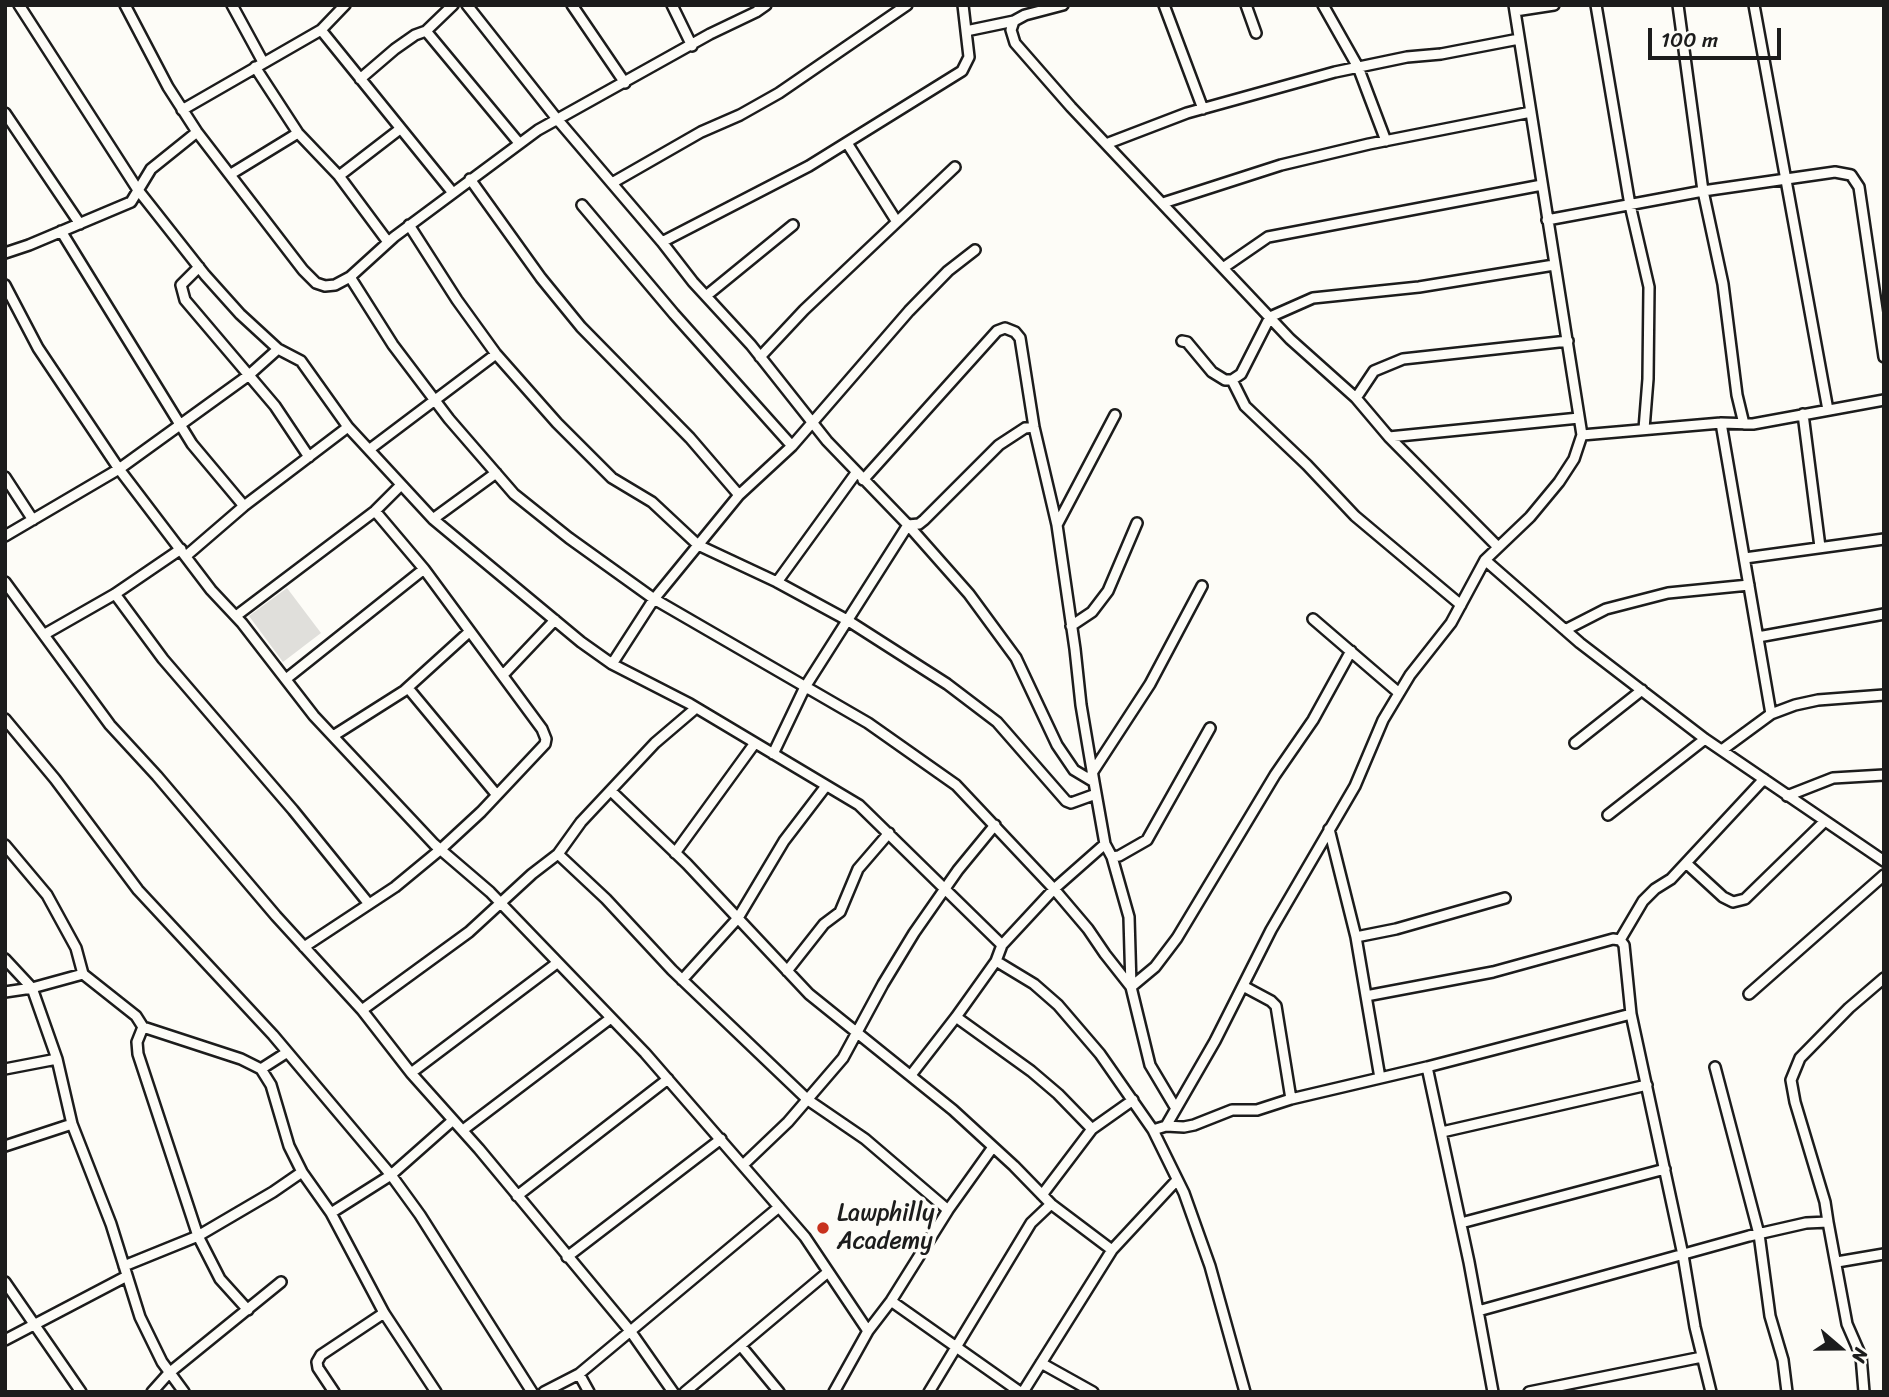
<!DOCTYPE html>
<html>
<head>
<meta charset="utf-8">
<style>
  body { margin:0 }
  #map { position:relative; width:1889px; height:1397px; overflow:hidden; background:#fdfcf7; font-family:Sriracha,sans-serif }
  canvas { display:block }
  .frame { position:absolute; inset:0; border:7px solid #1c1c1c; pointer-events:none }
  .north { position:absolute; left:1805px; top:1313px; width:70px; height:70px; -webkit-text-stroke:5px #fdfcf7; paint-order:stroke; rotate:110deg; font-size:19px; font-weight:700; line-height:28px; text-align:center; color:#1c1c1c }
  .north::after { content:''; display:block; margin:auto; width:24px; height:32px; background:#1c1c1c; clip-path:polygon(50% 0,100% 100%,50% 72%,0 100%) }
  .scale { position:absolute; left:1648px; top:28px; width:133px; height:32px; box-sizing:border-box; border:4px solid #1c1c1c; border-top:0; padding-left:9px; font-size:21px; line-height:24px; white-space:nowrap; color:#1c1c1c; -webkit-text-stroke:5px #fdfcf7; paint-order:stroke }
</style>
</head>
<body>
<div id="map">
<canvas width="1889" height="1397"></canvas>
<div class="frame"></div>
<div class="north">N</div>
<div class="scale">100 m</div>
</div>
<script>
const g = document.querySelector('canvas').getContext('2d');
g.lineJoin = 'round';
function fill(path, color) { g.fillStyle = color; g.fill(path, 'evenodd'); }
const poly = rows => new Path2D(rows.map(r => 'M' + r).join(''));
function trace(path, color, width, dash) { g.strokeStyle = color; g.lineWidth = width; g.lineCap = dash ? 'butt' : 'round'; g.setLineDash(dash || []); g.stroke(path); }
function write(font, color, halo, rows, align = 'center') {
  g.font = font + ' Sriracha,sans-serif'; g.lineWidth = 7; g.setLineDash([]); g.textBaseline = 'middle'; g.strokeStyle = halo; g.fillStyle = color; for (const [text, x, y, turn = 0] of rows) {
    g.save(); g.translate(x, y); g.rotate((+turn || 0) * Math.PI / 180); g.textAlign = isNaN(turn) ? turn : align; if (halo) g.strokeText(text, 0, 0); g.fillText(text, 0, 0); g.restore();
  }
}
fill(poly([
  [287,588,321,633,283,662,249,616]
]), '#e0dfdb');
const minor = poly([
  [19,5,138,190,205,275,240,314,278,349,301,361,348,427,433,519,581,642,612,664,690,704,859,805,1002,945],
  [125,5,168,87,197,132,303,270,316,283,325,286,335,285,350,277,394,237,538,130,710,34,756,12,766,5],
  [232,5,263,62],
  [467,5,557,119,662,242,693,282,751,345,827,441,908,525,969,594,1016,658,1057,745,1074,770,1094,782,1105,844,1112,857,1129,917,1131,987,1150,1065,1175,1107],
  [572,5,625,83],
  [672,5,692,46],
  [1063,5,1025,15,1014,21,1011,30,1015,43,1071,107,1290,339,1356,398,1389,437,1498,547],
  [1164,5,1203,109],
  [1246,5,1256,33],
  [1323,5,1358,67,1386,141],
  [1514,5,1582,435],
  [1596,5,1630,205,1649,287,1648,379,1644,429],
  [1678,5,1703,191,1723,284,1737,395,1744,424],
  [1754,5,1828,410],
  [1515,11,1554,5],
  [321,30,453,193],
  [426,31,519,143],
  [966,31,1014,21],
  [255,67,298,133,339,176,388,242],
  [360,79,395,49,415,35,426,31,453,5],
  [182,110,321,30,345,5],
  [5,113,80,224],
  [847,143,897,222],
  [1106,144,1187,113,1335,72,1407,57,1441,54,1519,39],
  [231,174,298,133],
  [339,176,400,129],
  [470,179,541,278,581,327,690,438,739,495],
  [612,183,701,132,740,115,779,93,907,5],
  [1163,203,1281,165,1369,144,1531,112],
  [582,205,674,314,792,446],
  [1547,220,1703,191,1835,172,1851,175,1859,187,1884,357],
  [409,225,457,300,496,354,557,423,612,478,652,502,698,545,777,582,847,620,947,684,997,722,1066,801,1071,803,1096,794],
  [61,231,192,444,244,506],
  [662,242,809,166,962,71,969,57,963,5],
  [5,253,29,245,131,202,151,169,197,132],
  [199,267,181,285,185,300,275,406,309,457],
  [1223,268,1268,237,1542,185],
  [350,277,393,345,449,419,514,494,569,538,654,599,868,723,956,785,1054,889,1088,929,1105,954,1131,987,1155,967,1177,938,1275,775,1313,720,1351,651],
  [5,285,38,348,119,469,211,590,242,623,314,716,434,844,490,892,645,1053,805,1237,868,1331,834,1392],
  [706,296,793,225],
  [1182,341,1187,342,1212,372,1225,380,1232,380,1241,374,1270,317,1313,298,1419,287,1554,265],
  [760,357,804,310,955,167],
  [1232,380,1245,406,1307,465,1355,516,1461,605],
  [1356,398,1374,371,1403,359,1568,341],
  [1803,414,1820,547],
  [1721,423,1771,714],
  [1389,437,1579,418],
  [370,449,496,354],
  [5,477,33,520],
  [863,480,997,331,1005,328,1015,332,1020,338,1034,427,1057,525,1075,649,1081,705,1094,782],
  [433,519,496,473],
  [1057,525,1115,415],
  [5,536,119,469,249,375,278,349],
  [186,556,244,506,348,427],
  [1745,558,1884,539],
  [1485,560,1580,643,1705,739,1884,861],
  [5,582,110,725,157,776,276,916,362,1010,411,1073,479,1149,631,1332,673,1392],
  [777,582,856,473],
  [115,594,163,659,293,810,369,904],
  [236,616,375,511,401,485],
  [1313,619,1399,693],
  [1071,626,1092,612,1108,591,1137,523],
  [1565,630,1606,609,1668,593,1749,585],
  [45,634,115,594,181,549],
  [1758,637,1884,614],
  [612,664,654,599,739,495,792,446,909,311,948,271,975,250],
  [503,675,555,620],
  [286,679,424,569],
  [408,688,496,794],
  [5,719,55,779,138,890,273,1035,391,1175,420,1215,532,1392],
  [333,736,404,691,469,632],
  [1575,743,1642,690],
  [1722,750,1771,714,1795,705,1818,700,1884,695],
  [773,754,805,687,908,525,919,524,924,520,999,445,1025,428,1034,427],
  [1092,773,1150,684,1202,586],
  [611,791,687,864,809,994,953,1110,1014,1166,1051,1204,1112,1250],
  [1787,796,1833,778,1884,775],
  [1608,815,1705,739],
  [1329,829,1356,937,1380,1078],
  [5,845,47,895,76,948,83,974],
  [675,853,755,743],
  [558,854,606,899,672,970,808,1100,865,1139,948,1210],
  [1112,857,1119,856,1147,840,1210,728],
  [1686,863,1723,897,1733,902,1745,899,1825,821],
  [1356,937,1396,929,1505,898],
  [1620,940,1643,901,1655,889,1671,879,1764,779],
  [304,947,395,887,441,849,481,812,545,744,546,739,542,729,424,569,375,511],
  [5,959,32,988,57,1059,72,1124,111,1224,140,1317,162,1362,184,1392],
  [996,961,1034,984,1058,1005,1100,1054,1153,1130,1184,1193,1210,1266,1245,1392],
  [787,971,824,924,840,912,858,869,889,833],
  [682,980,738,918,784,841,826,786],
  [1243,986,1271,1001,1276,1006,1291,1099],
  [5,992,32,988,83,974,136,1016,143,1027,241,1059,261,1069,286,1053],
  [1749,994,1884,875],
  [1366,996,1493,972,1613,939,1620,940,1624,945,1631,1014,1683,1255,1695,1327,1711,1392],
  [362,1010,469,932,532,874,558,854,581,822,655,743,696,708],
  [956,1017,1031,1071,1058,1094,1092,1129,1042,1195],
  [143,1027,137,1042,138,1054,198,1236,220,1279,248,1310],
  [1427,1067,1469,1262,1493,1392],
  [1715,1067,1759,1234,1770,1316,1783,1360,1787,1392],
  [5,1069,57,1059],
  [261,1069,271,1085,289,1146,302,1172,331,1213,384,1313,436,1392],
  [411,1073,557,963],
  [911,1075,956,1017,996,961,1002,945,1054,889,1105,844],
  [1166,1126,1184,1127,1194,1125,1232,1110,1257,1110,1291,1099,1427,1067,1631,1014],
  [1092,1129,1133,1100],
  [463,1130,611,1018],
  [1153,1130,1166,1126,1215,1041,1271,930,1355,786,1383,720,1410,675,1451,623,1485,560,1530,517,1559,482,1574,459,1582,435,1721,423,1753,424,1884,400],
  [1442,1132,1647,1085],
  [5,1146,72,1124],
  [743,1165,788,1122,843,1058,883,984,914,933,958,870,995,825],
  [517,1196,668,1079],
  [331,1213,391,1175,452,1121],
  [1828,1222,1825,1202,1795,1102,1791,1080,1800,1058,1849,1008,1884,978],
  [1461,1223,1665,1169],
  [567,1257,721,1139],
  [1837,1262,1884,1254],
  [124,1266,198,1236,273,1192,302,1172],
  [5,1282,81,1392],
  [891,1301,1020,1392],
  [1478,1311,1749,1236,1806,1223,1828,1222,1847,1324,1861,1356,1864,1392],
  [868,1331,891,1301,948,1210,993,1147],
  [5,1340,127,1276],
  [741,1346,779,1392],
  [1041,1363,1093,1392],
  [579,1374,589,1392],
  [152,1392,169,1373,281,1282],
  [334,1392,318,1368,317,1362,321,1355,384,1313],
  [544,1392,579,1374,779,1207],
  [685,1392,828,1272],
  [929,1392,1031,1223,1051,1204],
  [1023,1392,1112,1250,1177,1180],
  [1529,1392,1702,1357]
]);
trace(minor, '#1c1c1c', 14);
trace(minor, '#fdfcf7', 9);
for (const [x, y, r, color] of [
  [823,1228,7,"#c8321e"]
]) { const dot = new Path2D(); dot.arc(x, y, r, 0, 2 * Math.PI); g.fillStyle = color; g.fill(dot); trace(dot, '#fdfcf7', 2.5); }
write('24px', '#1c1c1c', '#fdfcf7', [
  ["Lawphilly",837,1214],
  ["Academy",837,1242]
], 'left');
</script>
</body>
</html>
